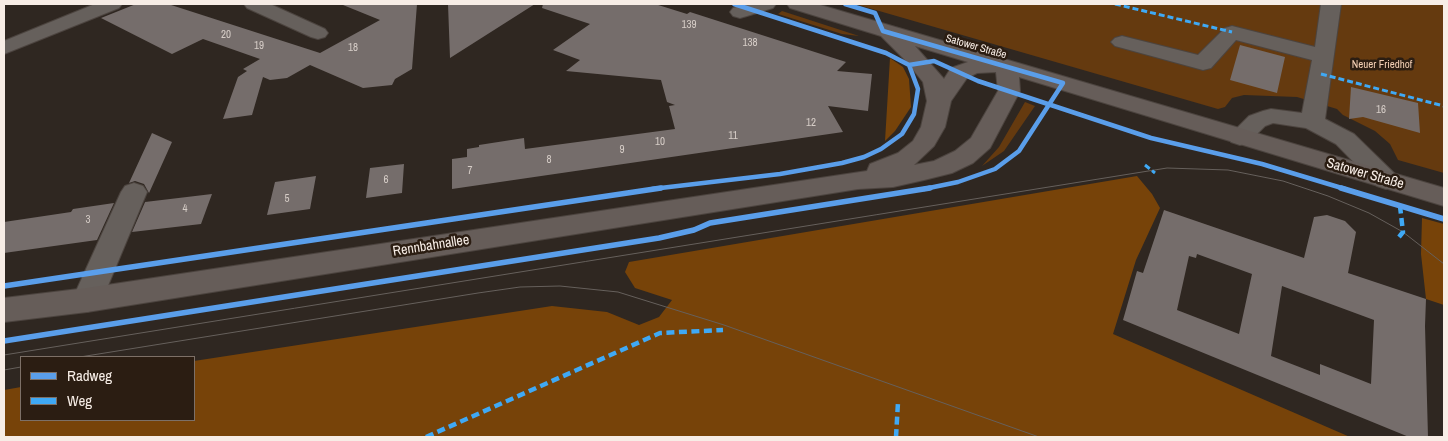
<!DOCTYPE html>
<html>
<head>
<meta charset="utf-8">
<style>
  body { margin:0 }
  #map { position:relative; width:1448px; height:441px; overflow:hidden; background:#2f2721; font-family:"Archivo Narrow",sans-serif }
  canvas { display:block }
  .frame { position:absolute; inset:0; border:5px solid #f7ede6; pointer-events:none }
  .legend { position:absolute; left:20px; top:356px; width:175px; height:65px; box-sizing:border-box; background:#2b1d12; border:1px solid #7d7067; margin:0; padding:6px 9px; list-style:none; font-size:15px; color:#f7ede6 }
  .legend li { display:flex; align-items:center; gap:10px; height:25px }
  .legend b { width:25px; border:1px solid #7d7067 }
</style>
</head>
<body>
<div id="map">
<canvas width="1448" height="441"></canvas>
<div class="frame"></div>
<ul class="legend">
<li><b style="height:6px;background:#5a9eea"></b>Radweg</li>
<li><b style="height:6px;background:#3fa9f5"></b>Weg</li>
</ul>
</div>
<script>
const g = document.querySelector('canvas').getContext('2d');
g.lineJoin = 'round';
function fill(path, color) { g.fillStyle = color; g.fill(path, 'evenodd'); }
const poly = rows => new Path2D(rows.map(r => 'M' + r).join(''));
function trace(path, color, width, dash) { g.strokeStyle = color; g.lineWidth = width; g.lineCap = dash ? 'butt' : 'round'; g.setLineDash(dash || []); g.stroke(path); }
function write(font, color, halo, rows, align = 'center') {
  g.font = font + ' "Archivo Narrow",sans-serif'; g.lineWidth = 5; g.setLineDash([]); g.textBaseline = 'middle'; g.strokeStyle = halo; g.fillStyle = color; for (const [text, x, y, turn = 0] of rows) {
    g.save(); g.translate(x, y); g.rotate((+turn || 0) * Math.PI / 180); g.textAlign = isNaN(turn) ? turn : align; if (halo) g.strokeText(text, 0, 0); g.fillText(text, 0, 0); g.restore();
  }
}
fill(poly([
  [855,4,1444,4,1444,173,1398,160,1390,144,1375,131,1343,115,1337,109,1297,97,1244,95,1232,98,1225,107,1218,109],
  [782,11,859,36,842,34,778,14],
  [1025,102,1035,106,1004,151,982,166,999,147]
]), '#653a0f');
fill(poly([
  [890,58,903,67,909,79,911,107,895,131,885,141],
  [1137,176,1152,194,1160,208,1136,260,1113,334,1350,437,4,437,4,390,21,387,21,420,194,420,194,361,552,306,607,312,639,325,659,317,672,300,635,288,625,272,629,262],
  [1422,218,1444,224,1444,305,1426,299,1421,254]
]), '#774309');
fill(poly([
  [136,4,168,4,320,53,380,20,343,5,343,4,417,4,412,69,395,79,392,85,363,88,310,65,287,78,270,80,263,77,252,115,223,119,238,77,247,71,243,69,260,59,203,39,172,54,101,18],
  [448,4,535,4,450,58],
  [543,4,655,4,687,14,690,12,846,62,837,71,872,74,868,111,828,106,843,132,452,189,452,159,467,157,467,149,479,147,479,145,524,138,525,149,675,129,669,106,675,105,667,102,661,80,566,71,580,60,553,50,590,24,542,8],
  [1240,45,1285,57,1277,93,1230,80],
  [1351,87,1418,103,1420,133,1363,117,1349,119],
  [152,133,172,142,145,202,212,194,201,224,132,232,149,193,144,184,135,181,129,183],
  [404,164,402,193,366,198,370,168],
  [316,176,310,209,267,215,275,182],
  [114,203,97,240,4,253,4,222,71,212,73,209],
  [1164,210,1304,258,1314,217,1327,215,1345,221,1356,232,1348,273,1426,299,1425,326,1428,437,1409,437,1123,320,1137,271,1143,273],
  [1197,254,1252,274,1239,334,1177,310,1189,256,1196,258],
  [1282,286,1374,320,1371,384,1320,364,1320,375,1271,356]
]), '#756d6b');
const minor = poly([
  [95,4,122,4,119,8,4,54,4,41,95,4],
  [244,4,270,4,325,29,328,33,325,37,318,39,311,37,247,8,244,4],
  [746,4,776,4,773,8,747,16,740,18,733,16,730,12,733,8,746,4],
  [1321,4,1341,4,1325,119,1354,134,1395,174,1399,180,1395,186,1386,189,1377,186,1336,144,1306,128,1273,123,1265,126,1249,142,1240,145,1231,142,1228,137,1249,116,1263,111,1271,109,1302,113,1312,60,1236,40,1211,68,1203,70,1115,46,1111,42,1115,38,1122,36,1198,55,1225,28,1232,26,1315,47,1321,4],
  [134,183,143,186,147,192,102,300,98,308,87,312,76,308,72,300,121,192,125,186,134,183]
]);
const major = poly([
  [787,4,817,4,1444,188,1444,206,1019,77,1020,91,990,148,973,163,952,173,924,180,893,187,858,189,87,312,4,322,4,298,87,288,867,171,870,164,898,153,913,141,921,127,927,101,923,82,907,62,881,36,790,8,787,4],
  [915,46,968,62,951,68,944,79,915,46],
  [996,72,998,91,971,138,955,151,934,161,914,165,934,146,945,127,951,101,967,78,977,73,996,72]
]);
trace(minor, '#4c443f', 2);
trace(major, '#4c443f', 2);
fill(minor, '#66605c');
fill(major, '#665d59');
trace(poly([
  [4,355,1167,168,1228,170,1283,181,1328,196,1369,213,1403,232,1444,264],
  [80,357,478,293,520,287,560,286,618,292,724,325,1039,437],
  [4,370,21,367]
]), '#66605c', 1);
trace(poly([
  [1115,4,1232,32],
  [1321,74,1444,106],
  [1145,165,1155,173]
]), '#3fa9f5', 3, [6, 3]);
trace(poly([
  [1399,237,1403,232,1400,206],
  [426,437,660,333,723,330],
  [896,437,898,402]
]), '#3fa9f5', 4.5, [8, 4.5]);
trace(poly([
  [734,4,886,53,909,65,934,61,978,81,1151,138,1262,164,1345,189],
  [845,4,875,13,883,31,1063,83,1019,151,995,169,958,182,924,189],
  [652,189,780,174,842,163,864,157,881,149,902,134,914,114,918,89,909,65]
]), '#5a9eea', 4.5);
trace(poly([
  [1341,188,1444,219],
  [4,286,661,188],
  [4,341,659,238,694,230,710,223,930,188]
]), '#5a9eea', 5.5);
write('11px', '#d6cdc7', null, [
  ["139",689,25],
  ["20",226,35],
  ["138",750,43],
  ["19",259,46],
  ["18",353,48],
  ["16",1381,110],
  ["12",811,123],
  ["11",733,136],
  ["10",660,142],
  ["9",622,150],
  ["8",549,160],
  ["7",470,171],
  ["6",386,180],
  ["5",287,199],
  ["4",185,209],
  ["3",88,220]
]);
write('11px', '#f7ede6', '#2b1d12', [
  ["Satower Straße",976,47,16]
]);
write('11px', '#f3cfb4', '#2b1d12', [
  ["Neuer Friedhof",1382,65]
]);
write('14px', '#f7ede6', '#2b1d12', [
  ["Satower Straße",1365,174,16],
  ["Rennbahnallee",431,246,-9]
]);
</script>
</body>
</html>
